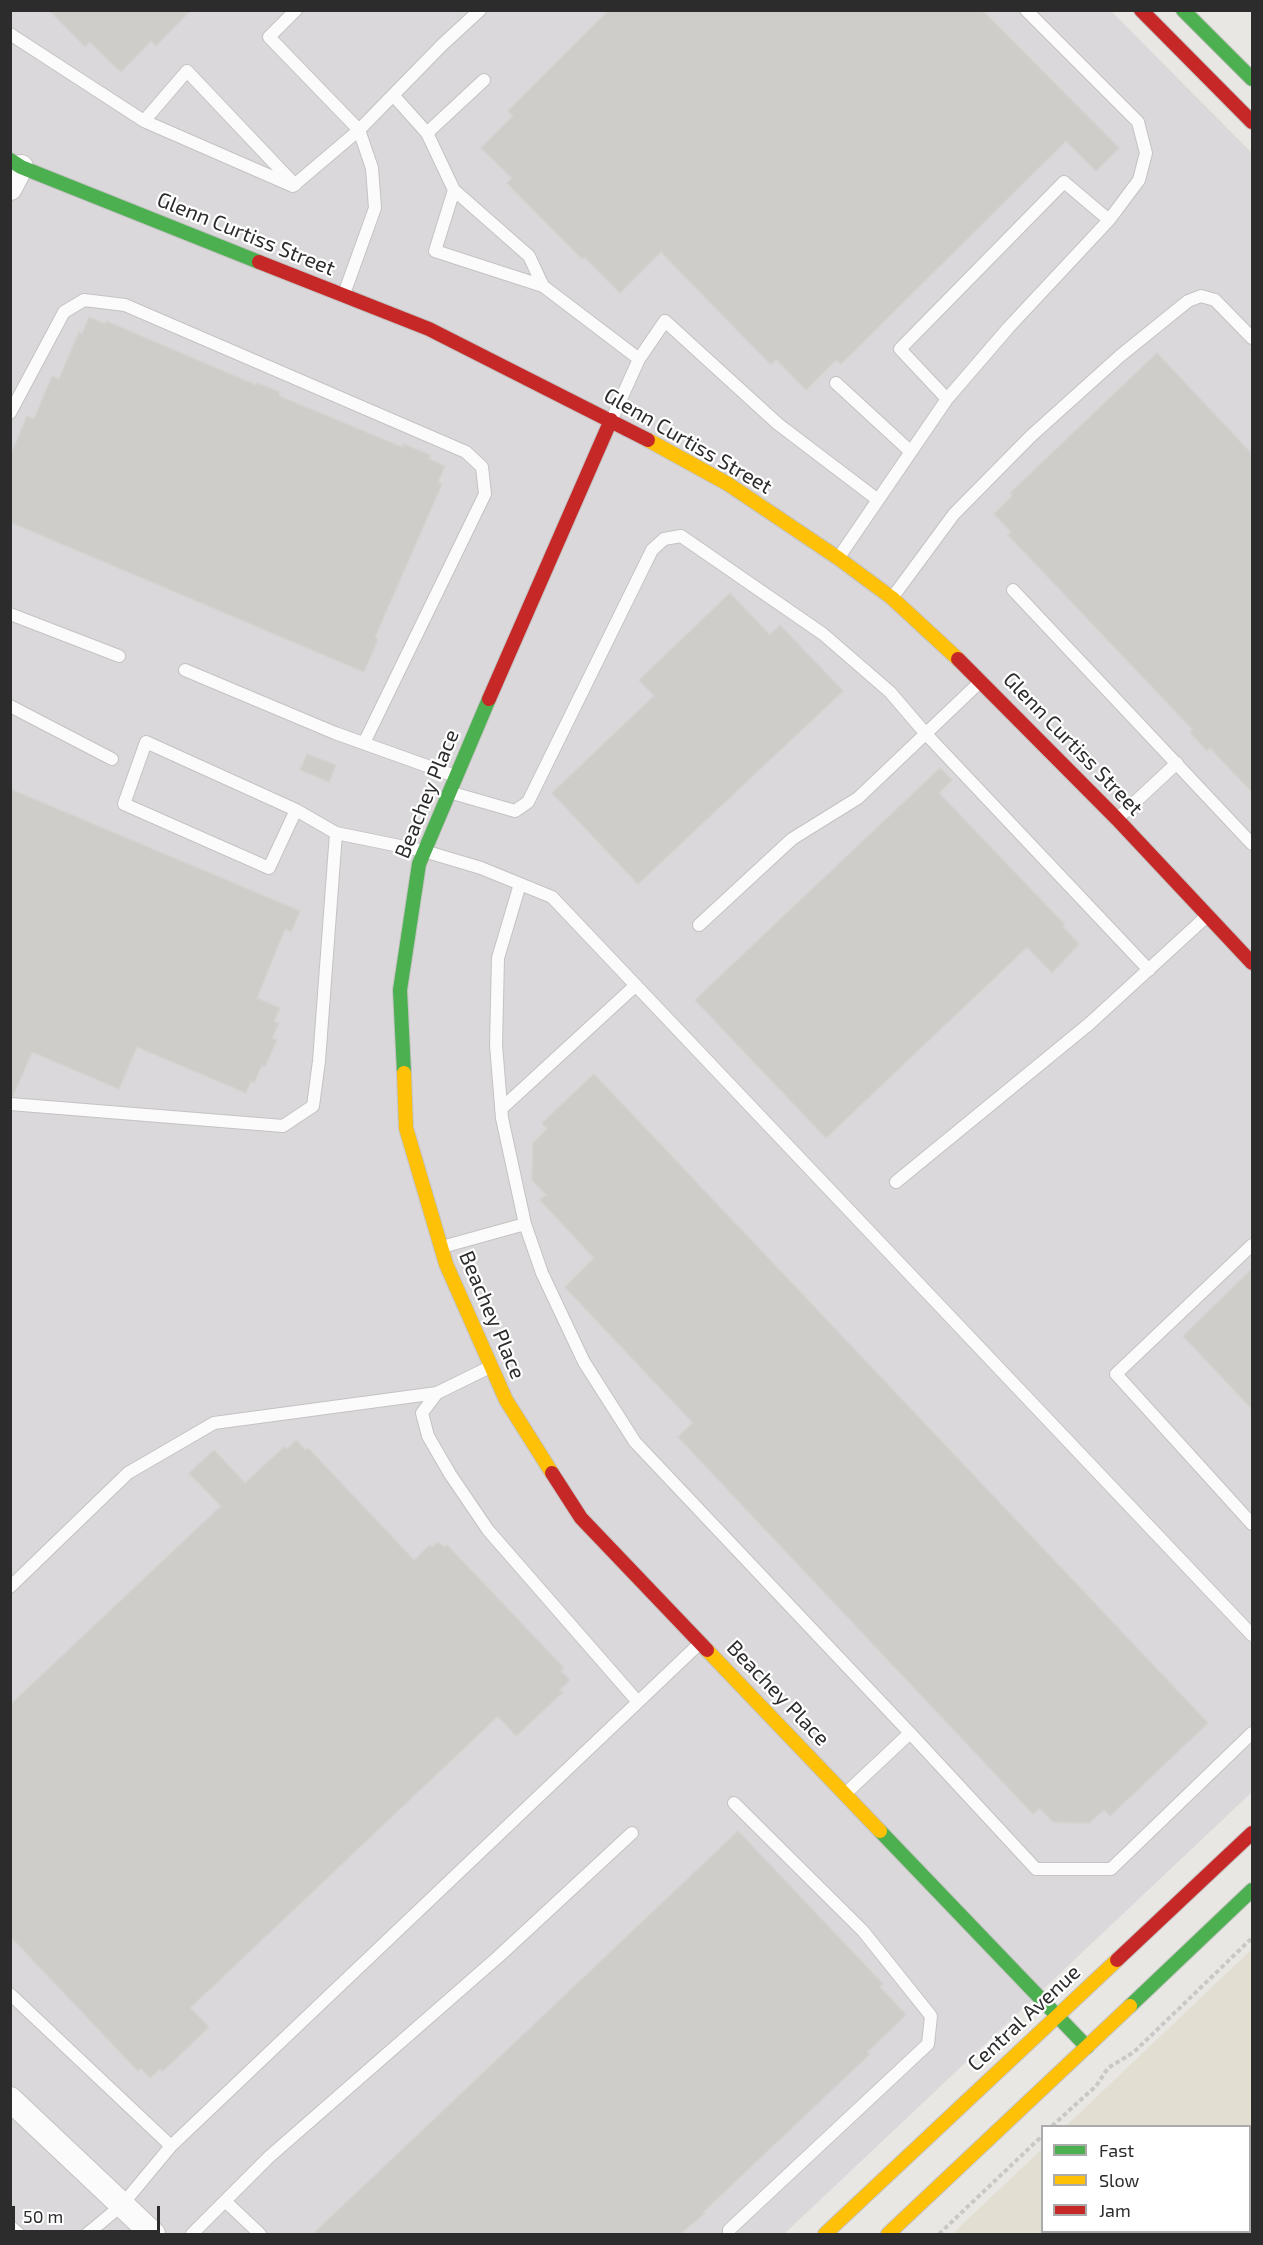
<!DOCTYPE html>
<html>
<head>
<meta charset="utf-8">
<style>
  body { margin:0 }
  #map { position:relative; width:1263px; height:2245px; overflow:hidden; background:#e9e7e3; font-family:"Exo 2",sans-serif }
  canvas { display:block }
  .frame { position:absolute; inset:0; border:12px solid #2c2c2c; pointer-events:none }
  .legend { position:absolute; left:1041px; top:2125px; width:210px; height:108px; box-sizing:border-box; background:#fff; border:2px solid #ababab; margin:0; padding:8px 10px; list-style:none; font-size:18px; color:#2c2c2c }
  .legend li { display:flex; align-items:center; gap:12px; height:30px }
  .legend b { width:30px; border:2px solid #ababab }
  .scale { position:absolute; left:12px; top:2206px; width:148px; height:27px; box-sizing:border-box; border:3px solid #2c2c2c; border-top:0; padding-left:8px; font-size:18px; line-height:21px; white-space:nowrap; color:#2c2c2c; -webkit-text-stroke:4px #fff; paint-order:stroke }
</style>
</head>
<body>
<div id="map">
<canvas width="1263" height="2245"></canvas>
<div class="frame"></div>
<ul class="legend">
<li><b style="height:8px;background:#4caf50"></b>Fast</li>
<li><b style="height:8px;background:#ffc107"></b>Slow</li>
<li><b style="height:8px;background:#c62828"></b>Jam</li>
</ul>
<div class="scale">50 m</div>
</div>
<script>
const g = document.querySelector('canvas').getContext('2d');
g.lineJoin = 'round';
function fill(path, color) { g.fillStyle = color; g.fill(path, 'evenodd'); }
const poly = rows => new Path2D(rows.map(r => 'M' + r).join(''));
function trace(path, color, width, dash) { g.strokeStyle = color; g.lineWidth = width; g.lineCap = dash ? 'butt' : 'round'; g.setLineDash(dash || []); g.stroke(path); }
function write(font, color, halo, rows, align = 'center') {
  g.font = font + ' "Exo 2",sans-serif'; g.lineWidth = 4.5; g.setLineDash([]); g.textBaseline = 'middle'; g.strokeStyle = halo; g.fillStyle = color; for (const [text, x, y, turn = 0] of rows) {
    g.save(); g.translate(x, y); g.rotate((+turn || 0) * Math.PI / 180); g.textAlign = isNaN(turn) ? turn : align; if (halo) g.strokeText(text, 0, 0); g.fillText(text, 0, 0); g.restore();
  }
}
fill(poly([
  [11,11,1111,11,1252,153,1252,1792,784,2234,11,2234]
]), '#dad8da');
fill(poly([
  [1252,1949,1252,2234,952,2234,1042,2149,1042,2232,1250,2232,1250,2126,1066,2126]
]), '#e3ded2');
const building = poly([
  [49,10,191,10,156,46,151,41,121,72,90,42,85,47,49,10],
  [609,10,982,10,1119,148,1096,171,1066,141,841,364,836,360,806,390,776,359,771,365,661,252,620,293,584,257,582,259,507,183,512,178,481,148,513,116,508,111,609,10],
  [89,317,105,324,106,321,256,385,257,383,280,392,279,396,402,447,404,444,430,455,429,459,445,466,438,482,442,484,375,637,378,639,364,672,10,522,10,456,27,416,34,419,52,376,59,379,79,332,82,334,89,317],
  [1157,353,1252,454,1252,792,1210,748,1207,751,1190,732,1193,730,1008,535,1011,532,994,514,1012,496,1010,493,1157,353],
  [730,593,770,635,780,625,843,691,638,884,552,793,654,696,639,680,730,593],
  [307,754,336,765,329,782,300,770,307,754],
  [940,768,952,780,939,793,1065,925,1063,927,1079,944,1052,973,1027,947,826,1138,695,1000,940,768],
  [10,789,300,911,291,932,285,929,257,998,280,1008,274,1021,279,1023,272,1038,277,1040,265,1067,262,1065,254,1083,251,1081,246,1093,137,1047,119,1089,32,1052,13,1096,10,1096,10,789],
  [594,1074,1208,1723,1110,1816,1104,1810,1089,1823,1053,1822,1039,1808,1033,1814,678,1437,693,1423,565,1287,594,1258,540,1200,546,1195,532,1180,533,1143,547,1129,542,1123,594,1074],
  [1252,1269,1252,1409,1183,1336,1252,1269],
  [296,1440,305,1450,308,1448,414,1560,430,1545,432,1547,438,1542,444,1547,447,1545,564,1668,561,1671,570,1680,560,1690,563,1692,516,1736,498,1716,190,2008,209,2027,162,2072,160,2069,150,2078,141,2068,138,2071,10,1936,10,1705,221,1506,189,1473,214,1450,245,1483,284,1447,287,1449,296,1440],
  [738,1831,883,1984,880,1987,906,2015,867,2052,870,2054,703,2212,705,2213,679,2235,312,2235,738,1831]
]);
fill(building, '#cecdca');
trace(building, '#d4d3cf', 1.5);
const lane = poly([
  [10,34,144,121,293,186,359,130,269,37,296,10],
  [484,80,427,133,454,190,435,251,543,286,639,359,612,419],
  [393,95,427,133],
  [144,121,187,71,295,185],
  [454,190,529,256,543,286],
  [344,294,375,208,372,168,359,130,442,45,480,10],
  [639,359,665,321,778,424,878,500],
  [836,383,911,452],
  [947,399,900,349,1064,182,1109,220],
  [10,413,64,312,84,300,125,305,466,452,482,467,485,494,364,743],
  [839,557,947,399,1009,327,1109,220,1139,180,1146,153,1138,122,1026,10],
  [1013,590,1252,844],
  [892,598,954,514,1031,436,1120,356,1188,301,1201,296,1215,300,1252,338],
  [10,614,119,656],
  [185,670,335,733,455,776],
  [10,706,112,759],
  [449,792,515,811,528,802,652,550,664,539,681,536,823,634,890,692,926,734,1149,970],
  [296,810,269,868,124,804,146,742,296,810,336,833],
  [1118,818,1177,763],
  [520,884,498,958,496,1045,502,1118,525,1224],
  [699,925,792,839,858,798,981,681],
  [10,1104,283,1126,313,1106,319,1061,336,833,424,851,481,868,552,897,1252,1635],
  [501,1109,636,985],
  [896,1182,1089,1024,1207,916],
  [1252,1245,1116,1374,1252,1524],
  [442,1247,525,1224,542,1273,584,1362,635,1442,910,1733],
  [437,1393,422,1413,428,1436,450,1474,488,1530,638,1702],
  [10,1587,128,1473,214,1423,437,1393,490,1367],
  [845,1794,910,1733,1036,1869,1111,1869,1252,1733],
  [10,1994,171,2146,122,2205,87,2234],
  [171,2146,699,1644],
  [225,2201,260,2234],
  [10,2226,19,2234],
  [192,2234,269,2157,498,1957,632,1833],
  [729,2234,729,2230,928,2044,931,2016,863,1931,734,1803]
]);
const street = poly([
  [10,188,21,167],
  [10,2099,153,2234]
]);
const fast = poly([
  [1183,10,1252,79],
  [10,160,21,167,259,262],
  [404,1073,400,990,419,864,489,699],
  [880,1831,1087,2047],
  [1130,2006,1252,1890]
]);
const slow = poly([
  [648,440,728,484,838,558,892,598,958,659],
  [404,1073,406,1128,446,1264,506,1400,552,1473],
  [707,1650,880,1831],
  [825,2234,1117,1960],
  [888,2234,1130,2006]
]);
const jam = poly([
  [1141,10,1252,122],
  [259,262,429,329,648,440],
  [958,659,1117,819,1252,963],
  [489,699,611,420],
  [552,1473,581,1518,707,1650],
  [1117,1960,1252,1833]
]);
trace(lane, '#c4c3c2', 14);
trace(street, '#c4c3c2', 26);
trace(fast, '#c4c3c2', 16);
trace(slow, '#c4c3c2', 16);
trace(jam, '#c4c3c2', 16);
trace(poly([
  [1052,2126,1096,2086,1108,2068,1134,2052,1252,1938],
  [939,2234,1042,2136]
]), '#c8c8c7', 4, [4.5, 3]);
trace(lane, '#fcfbfb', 12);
trace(street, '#fcfbfb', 24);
trace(fast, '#4caf50', 14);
trace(slow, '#ffc107', 14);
trace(jam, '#c62828', 14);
write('21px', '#2c2c2c', '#fff', [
  ["Glenn Curtiss Street",246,234,22],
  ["Glenn Curtiss Street",688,441,30],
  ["Glenn Curtiss Street",1073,744,46],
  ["Beachey Place",427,794,-68],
  ["Beachey Place",492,1315,67],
  ["Beachey Place",778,1693,46],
  ["Central Avenue",1024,2018,-43]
]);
</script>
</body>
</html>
